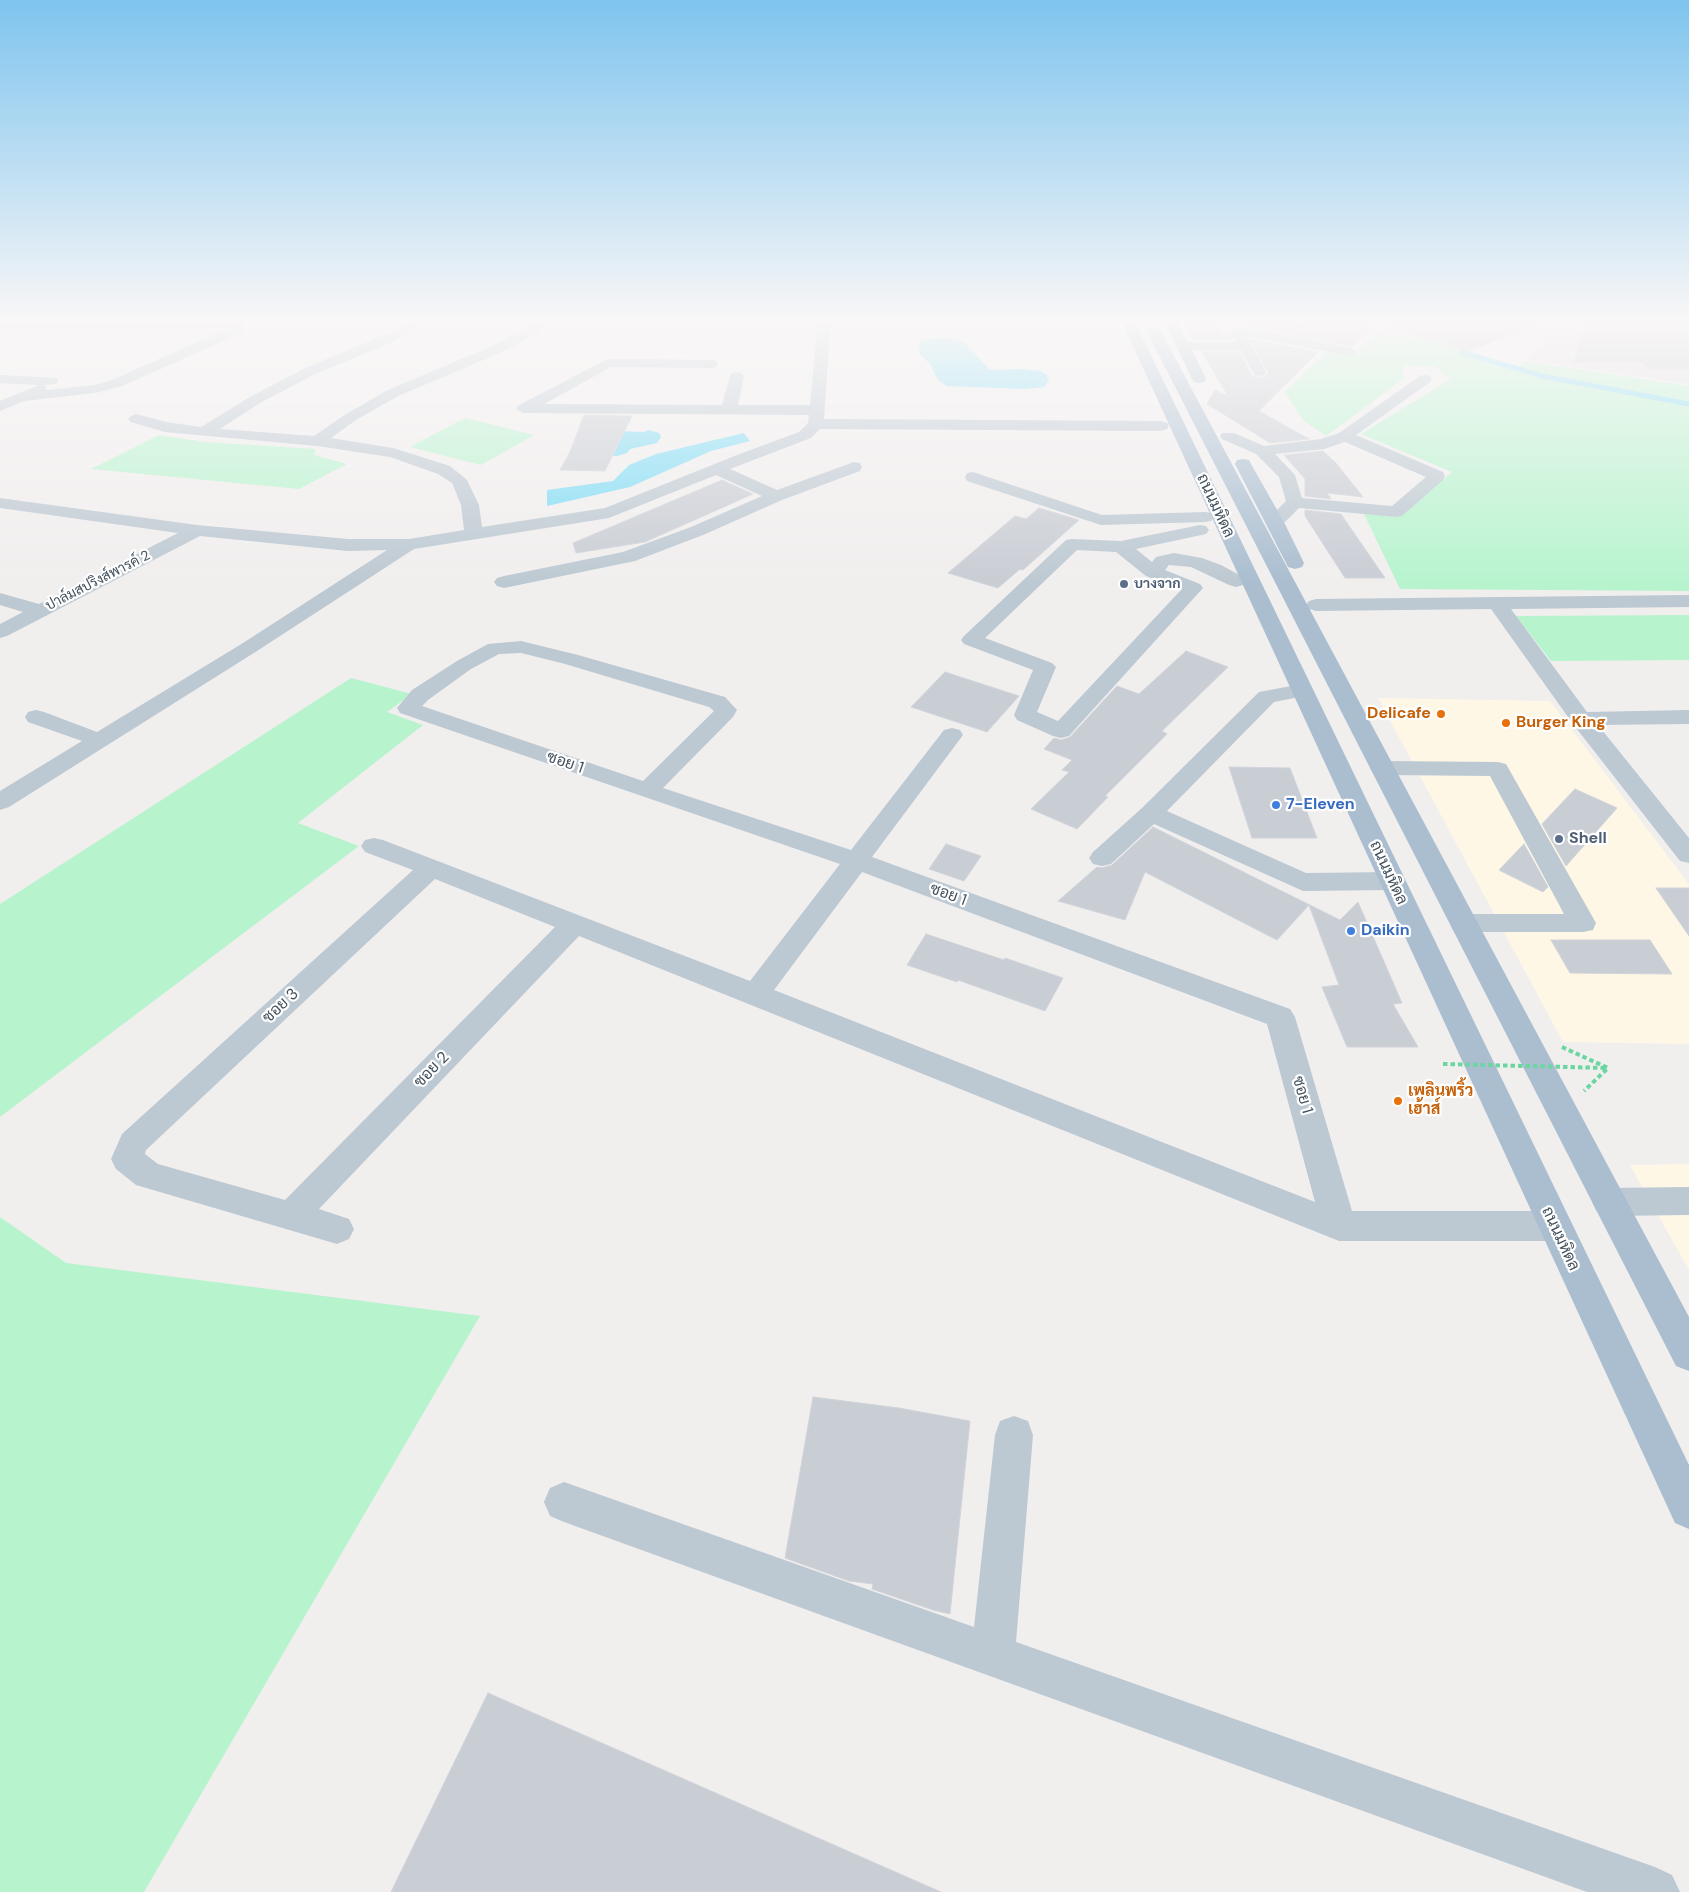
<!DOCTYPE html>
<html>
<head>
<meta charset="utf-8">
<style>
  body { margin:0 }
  canvas { display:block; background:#f1eeee }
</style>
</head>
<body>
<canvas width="1689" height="1892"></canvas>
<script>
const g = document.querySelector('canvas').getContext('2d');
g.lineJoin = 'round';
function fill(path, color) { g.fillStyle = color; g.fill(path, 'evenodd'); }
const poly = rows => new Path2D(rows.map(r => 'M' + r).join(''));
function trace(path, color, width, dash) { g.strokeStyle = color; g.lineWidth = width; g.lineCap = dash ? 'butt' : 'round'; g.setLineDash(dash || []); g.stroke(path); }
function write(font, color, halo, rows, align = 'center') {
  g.font = font + ' "DM Sans",Sarabun,sans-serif'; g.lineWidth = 4.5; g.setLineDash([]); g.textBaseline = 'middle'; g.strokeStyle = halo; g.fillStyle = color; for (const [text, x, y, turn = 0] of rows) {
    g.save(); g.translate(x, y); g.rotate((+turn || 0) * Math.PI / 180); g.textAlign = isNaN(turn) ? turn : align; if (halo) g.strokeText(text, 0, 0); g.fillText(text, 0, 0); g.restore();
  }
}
fill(poly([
  [1378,698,1550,701,1689,884,1689,1044,1563,1042],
  [1689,1164,1689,1270,1630,1165]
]), '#fef7e5');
fill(poly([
  [1561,318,1689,318,1689,384,1526,360,1545,341]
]), '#e2dfe0');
fill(poly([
  [1375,335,1424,338,1519,368,1524,361,1689,386,1689,591,1400,589,1364,514,1401,514,1452,472,1361,434,1451,379,1434,366,1405,366,1401,372,1406,377,1326,436,1303,420,1285,392,1329,350,1355,355],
  [465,418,534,435,481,465,410,447],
  [159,435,205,442,316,449,314,455,347,464,299,489,91,469],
  [1689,615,1689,660,1551,661,1516,616],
  [351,678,412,694,387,712,423,725,298,823,359,846,0,1117,0,904],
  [0,1217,66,1263,480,1316,144,1892,0,1892]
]), '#b7f4ce');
fill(poly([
  [932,338,947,338,964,342,990,370,1024,369,1040,371,1046,374,1049,380,1044,387,1024,389,947,386,938,380,930,364,919,353,920,346,916,345,920,342],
  [649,430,659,433,661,437,657,443,630,449,627,453,617,456,597,454,617,431,644,432],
  [744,433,750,441,711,451,630,487,547,506,547,490,613,481,629,465,656,454]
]), '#7fddf6');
trace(poly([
  [1461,352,1542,376,1689,404]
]), '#7fddf6', 5);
const building = poly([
  [1181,318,1213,318,1225,337,1230,333,1233,340,1194,340,1181,318],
  [1248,318,1271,318,1296,323,1378,321,1352,347,1240,325,1248,318],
  [1587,318,1689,318,1689,369,1649,369,1641,362,1574,362,1586,319,1588,319,1587,318],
  [1545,319,1546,322,1468,351,1386,326,1387,321,1545,319],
  [1250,339,1318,352,1259,411,1309,439,1270,443,1207,404,1215,390,1228,396,1202,352,1240,352,1252,376,1259,378,1264,377,1268,373,1250,339],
  [584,415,632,416,605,471,560,470,570,452,584,415],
  [1323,451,1336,463,1363,497,1327,493,1331,499,1305,496,1305,479,1284,455,1323,451],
  [722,480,753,494,645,542,576,553,573,543,722,480],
  [1039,508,1079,520,1023,570,1020,569,998,588,948,573,1015,516,1026,519,1039,508],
  [1305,510,1341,514,1385,578,1345,578,1305,516,1305,510],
  [1186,651,1228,667,1162,731,1167,734,1105,796,1108,797,1077,829,1031,809,1069,772,1062,770,1072,760,1044,749,1054,738,1061,740,1070,737,1117,686,1139,694,1186,651],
  [945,672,1019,696,987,732,911,707,945,672],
  [1229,767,1290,768,1317,838,1252,838,1229,767],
  [1575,789,1617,808,1566,866,1542,824,1575,789],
  [1153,827,1340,920,1358,902,1402,1003,1393,1004,1418,1047,1347,1047,1322,987,1339,985,1309,905,1277,940,1145,872,1125,920,1058,901,1097,867,1102,868,1112,865,1153,827],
  [946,844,981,856,964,881,929,869,946,844],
  [1524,844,1548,887,1543,892,1499,870,1524,844],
  [1656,888,1689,888,1689,936,1656,888],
  [926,934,1004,960,1005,958,1063,978,1045,1011,958,980,957,982,907,965,926,934],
  [1551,940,1650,940,1672,974,1570,973,1551,940],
  [813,1397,899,1408,970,1421,950,1614,933,1610,872,1589,873,1584,849,1581,785,1558,813,1397],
  [488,1693,941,1892,391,1892,488,1693]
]);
fill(building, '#c9cdd4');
trace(building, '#d1d4db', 1);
trace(poly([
  [1562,1047,1608,1068,1584,1091]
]), '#6bd6a1', 4, [4.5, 3]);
fill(poly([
  [415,318,552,319,534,335,500,353,398,396,356,420,331,438,393,448,450,466,467,480,479,505,482,527,605,508,737,455,799,432,808,423,809,415,524,413,519,411,516,408,519,405,608,359,711,360,716,361,718,364,716,367,711,368,611,367,544,404,722,405,730,376,732,373,737,372,742,373,744,376,738,405,810,405,818,318,831,318,824,419,1161,421,1167,423,1169,426,1167,429,1161,431,820,429,811,438,730,469,777,490,854,462,860,463,862,467,860,471,782,500,703,535,635,561,504,588,497,586,494,582,497,578,504,576,623,552,691,527,762,496,716,475,609,518,414,549,257,651,9,807,0,810,0,791,82,741,28,722,25,717,28,712,36,710,44,712,97,732,243,643,387,550,348,551,200,536,7,636,0,638,0,624,23,612,0,605,0,593,39,604,178,533,0,508,0,498,197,525,348,539,409,539,464,530,461,505,452,483,438,474,390,457,317,446,165,432,131,422,128,419,131,416,136,414,166,422,201,427,250,397,305,368,387,334,415,318],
  [425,323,532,323,524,329,490,347,388,390,346,414,314,436,220,429,260,403,315,374,397,340,425,323],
  [0,320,238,320,245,324,241,333,122,386,95,393,24,401,0,411,0,401,39,385,0,383,0,375,56,378,58,381,56,384,42,385,45,386,47,390,94,385,112,380,229,328,0,328,0,320],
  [1237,326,1351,348,1358,352,1351,356,1247,336,1266,372,1264,375,1259,376,1254,375,1241,350,1183,350,1176,346,1183,342,1236,342,1230,330,1237,326],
  [1425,375,1430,376,1432,379,1430,382,1356,435,1443,472,1445,476,1443,480,1402,516,1396,517,1299,508,1281,526,1275,527,1269,526,1266,522,1269,518,1286,501,1279,477,1256,454,1222,439,1220,436,1222,433,1234,433,1264,446,1321,439,1339,433,1420,376,1425,375],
  [1345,442,1426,477,1392,506,1302,498,1295,475,1275,454,1324,449,1345,442],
  [973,472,1102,515,1205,512,1211,513,1214,517,1211,521,1205,522,1101,525,967,481,965,477,967,473,973,472],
  [1200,525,1206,526,1209,530,1206,534,1136,549,1152,562,1156,557,1174,553,1202,558,1221,565,1243,577,1246,581,1243,585,1236,587,1229,585,1191,567,1169,565,1165,570,1200,584,1203,588,1069,736,1061,738,1053,736,1017,720,1014,715,1033,670,964,644,961,640,964,636,1066,540,1072,539,1121,541,1200,525],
  [1077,550,1116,552,1146,576,1181,590,1058,721,1037,712,1056,667,1052,663,985,638,1077,550],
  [1689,595,1689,607,1511,609,1587,712,1689,710,1689,724,1598,725,1689,838,1689,863,1680,861,1573,724,1491,609,1316,611,1309,609,1306,605,1309,601,1316,599,1689,595],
  [521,641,578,655,725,697,737,710,733,717,663,788,851,850,944,730,952,728,960,730,963,735,872,857,1290,1009,1295,1017,1352,1211,1554,1211,1566,1216,1571,1226,1566,1236,1554,1241,1339,1241,579,936,319,1209,349,1219,354,1229,349,1239,337,1244,136,1185,116,1169,111,1159,122,1134,413,870,365,852,361,846,365,840,374,838,383,840,750,981,840,864,400,713,397,708,412,690,457,661,488,644,521,641],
  [521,653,565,664,709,707,714,711,643,781,422,706,428,700,471,669,499,654,521,653],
  [862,872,1267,1024,1315,1202,774,990,862,872],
  [435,879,555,927,285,1200,158,1164,145,1154,146,1150,435,879],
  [1302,684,1310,685,1313,690,1310,695,1274,702,1167,811,1306,873,1392,872,1401,875,1405,881,1401,887,1392,890,1303,891,1154,824,1111,864,1102,866,1093,864,1089,858,1093,852,1142,808,1259,692,1302,684],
  [1382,761,1498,762,1506,764,1596,923,1593,930,1583,932,1463,932,1453,930,1450,923,1453,916,1463,914,1564,914,1490,776,1382,775,1374,773,1370,768,1374,763,1382,761],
  [1689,1187,1689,1215,1609,1216,1597,1212,1592,1202,1597,1192,1609,1188,1689,1187],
  [1014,1416,1028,1421,1033,1435,1016,1642,1655,1867,1672,1875,1680,1892,1587,1892,564,1522,550,1516,544,1502,550,1488,564,1482,974,1627,995,1435,1000,1421,1014,1416]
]), '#bdc9d2');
fill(poly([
  [1120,318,1133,318,1689,1465,1689,1529,1675,1523,1120,318],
  [1163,318,1176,318,1206,379,1204,382,1199,383,1194,382,1192,379,1163,318],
  [1153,326,1160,330,1689,1317,1689,1371,1676,1366,1146,330,1153,326],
  [1243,459,1249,460,1251,464,1284,522,1304,563,1302,567,1295,569,1288,567,1286,563,1235,464,1237,460,1243,459]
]), '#aabed0');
trace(poly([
  [1443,1064,1608,1068]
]), '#6bd6a1', 4, [4.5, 3]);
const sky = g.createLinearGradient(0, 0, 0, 583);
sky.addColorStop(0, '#7ec4ee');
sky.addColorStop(0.55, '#f9f7f7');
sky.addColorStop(1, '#f9f7f700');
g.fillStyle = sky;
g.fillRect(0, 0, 1689, 583);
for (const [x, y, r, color] of [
  [1124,584,5,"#5c6f8a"],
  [1441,714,5,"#e8710a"],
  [1506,723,5,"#e8710a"],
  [1276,805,5,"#3f7fe0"],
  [1559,839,5,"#5c6f8a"],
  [1351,931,5,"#3f7fe0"],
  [1398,1101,5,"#e8710a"]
]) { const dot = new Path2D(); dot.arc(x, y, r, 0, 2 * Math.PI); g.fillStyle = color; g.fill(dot); trace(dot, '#fff', 2); }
write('14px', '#44525e', '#fff', [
  ["ปาล์มสปริงส์พารค์ 2",98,581,-27]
]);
write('bold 14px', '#4e5e75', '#fff', [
  ["บางจาก",1134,584]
], 'left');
write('16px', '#44525e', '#fff', [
  ["ถนนมหิดล",1215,506,65],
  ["ซอย 1",565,763,19],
  ["ถนนมหิดล",1388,873,65],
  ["ซอย 1",948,895,20],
  ["ซอย 3",281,1006,-43],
  ["ซอย 2",432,1070,-46],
  ["ซอย 1",1302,1095,74],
  ["ถนนมหิดล",1560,1239,65]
]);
write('bold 16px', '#c56008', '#fff', [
  ["Delicafe",1431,714,"right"],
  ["Burger King",1516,723],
  ["เพลินพริ้ว",1408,1092],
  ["เฮ้าส์",1408,1110]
], 'left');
write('bold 16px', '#366cbe', '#fff', [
  ["7-Eleven",1286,805],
  ["Daikin",1361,931]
], 'left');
write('bold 16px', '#4e5e75', '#fff', [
  ["Shell",1569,839]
], 'left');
</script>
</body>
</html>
